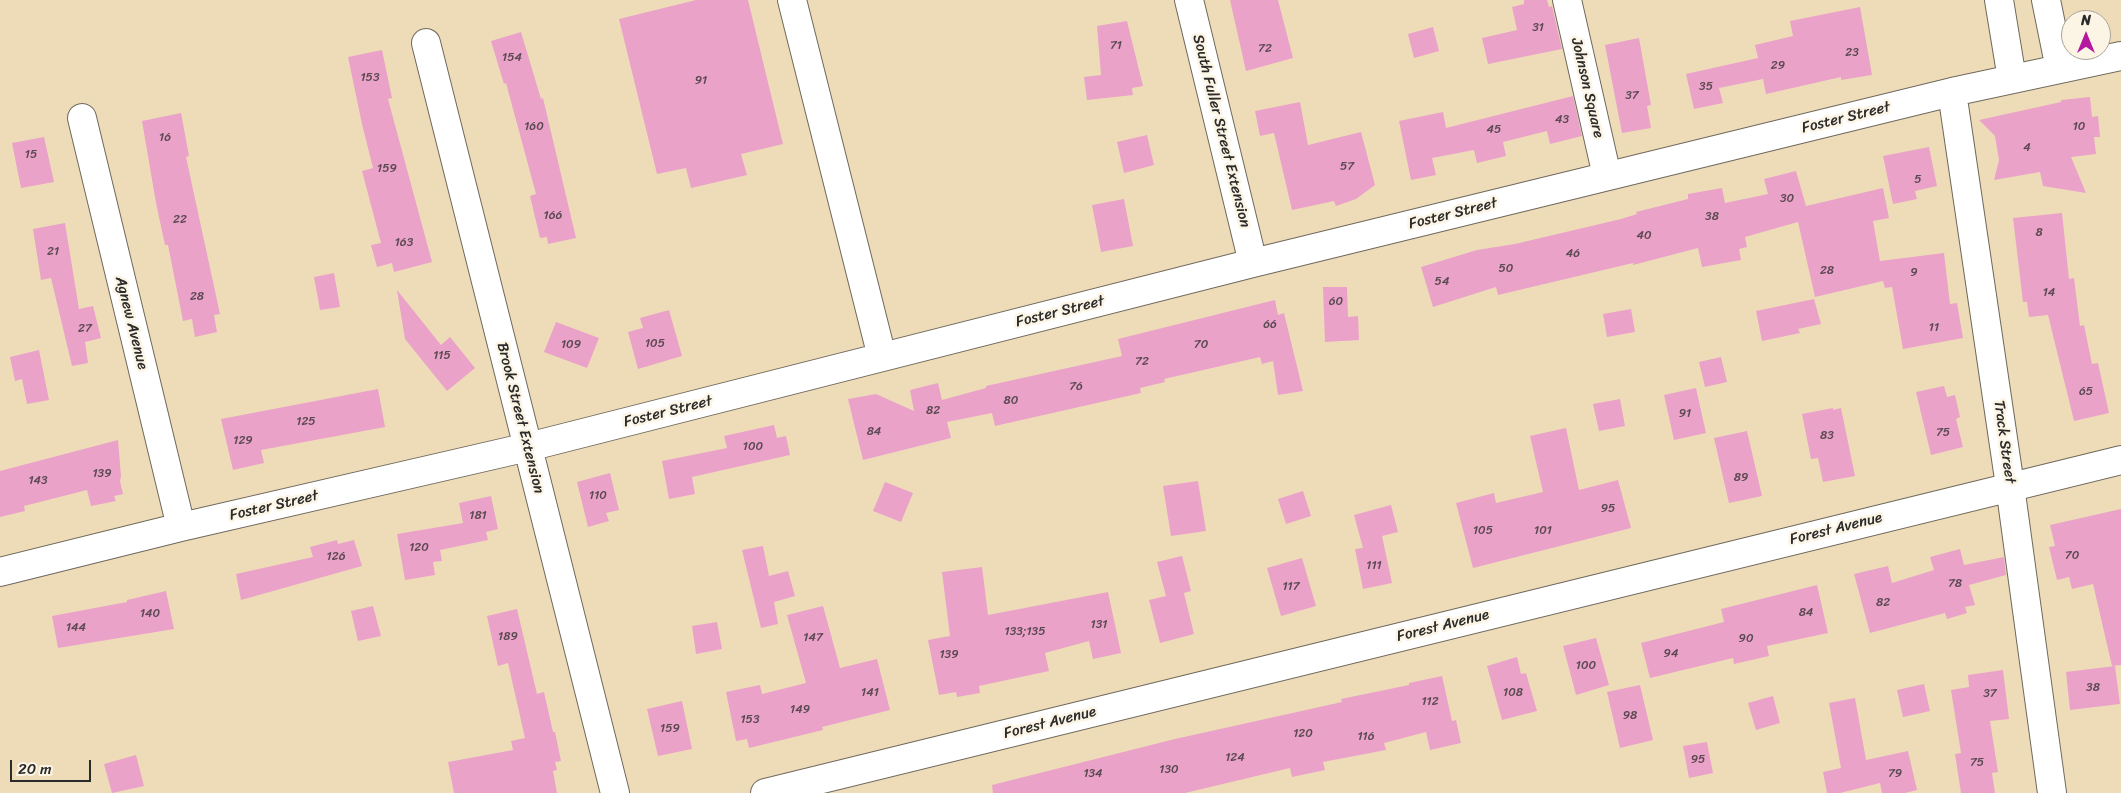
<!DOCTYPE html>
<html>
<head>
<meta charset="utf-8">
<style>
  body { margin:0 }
  #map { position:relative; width:2121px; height:793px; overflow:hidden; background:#eedcb9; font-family:Sriracha,sans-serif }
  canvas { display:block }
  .north { position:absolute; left:2061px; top:10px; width:50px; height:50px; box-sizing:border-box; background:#fcf5e5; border:1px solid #a8a49b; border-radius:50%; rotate:0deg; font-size:14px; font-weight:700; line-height:20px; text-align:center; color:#2b2b2b }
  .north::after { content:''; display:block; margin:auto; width:18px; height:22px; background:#b5179e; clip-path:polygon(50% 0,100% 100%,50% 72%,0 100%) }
  .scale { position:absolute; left:10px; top:760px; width:81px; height:22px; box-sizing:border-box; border:2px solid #2b2b2b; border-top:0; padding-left:6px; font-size:15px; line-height:18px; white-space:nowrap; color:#2b2b2b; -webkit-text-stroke:4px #fcf5e5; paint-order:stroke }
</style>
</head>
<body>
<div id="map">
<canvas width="2121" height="793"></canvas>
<div class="north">N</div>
<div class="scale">20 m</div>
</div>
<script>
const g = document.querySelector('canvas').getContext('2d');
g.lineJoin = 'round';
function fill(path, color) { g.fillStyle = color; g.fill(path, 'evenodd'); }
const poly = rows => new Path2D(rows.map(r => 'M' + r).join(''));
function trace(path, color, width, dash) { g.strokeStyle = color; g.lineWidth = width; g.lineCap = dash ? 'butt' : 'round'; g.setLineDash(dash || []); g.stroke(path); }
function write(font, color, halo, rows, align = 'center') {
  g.font = font + ' Sriracha,sans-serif'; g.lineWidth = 5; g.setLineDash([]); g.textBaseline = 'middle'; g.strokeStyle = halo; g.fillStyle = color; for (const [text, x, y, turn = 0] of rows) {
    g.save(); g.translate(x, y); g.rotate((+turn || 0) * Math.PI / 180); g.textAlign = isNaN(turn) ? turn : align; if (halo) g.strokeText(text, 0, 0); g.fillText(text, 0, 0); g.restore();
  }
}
fill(poly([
  [696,0,748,0,783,144,741,154,747,175,691,188,686,168,657,174,619,19],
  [1230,0,1278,0,1293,58,1246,71],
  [1524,0,1547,0,1549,7,1552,6,1562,49,1488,64,1482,38,1517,30,1512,7,1524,4],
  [1860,7,1872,75,1841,80,1841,77,1766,94,1763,79,1719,88,1723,103,1694,109,1686,74,1758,58,1755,45,1793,36,1790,21],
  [1127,21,1143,86,1132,88,1133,95,1087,100,1084,77,1101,75,1097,26],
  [1433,27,1439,51,1414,58,1408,34],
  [521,32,541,99,543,98,576,238,548,244,547,237,540,238,530,196,536,194,506,83,504,84,491,41],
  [1639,38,1651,105,1647,106,1651,128,1622,133,1605,45],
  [382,50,392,98,388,99,432,262,394,272,392,263,377,267,371,245,381,243,362,171,373,168,362,124,348,57],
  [1573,96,1582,136,1550,144,1547,131,1503,142,1506,156,1477,163,1474,150,1432,158,1436,175,1411,180,1399,121,1443,112,1446,128],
  [2090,97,2092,117,2098,116,2100,137,2094,137,2096,154,2071,157,2086,193,2043,186,2040,172,1994,180,1999,160,1995,136,1979,120,2061,102,2061,100],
  [1300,102,1308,145,1361,132,1375,185,1356,199,1336,206,1334,201,1292,210,1274,133,1260,136,1255,111],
  [181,113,189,156,186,157,220,314,214,315,217,332,195,337,192,319,183,321,168,245,165,245,156,203,142,121],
  [1147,135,1154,165,1124,173,1117,142],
  [44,137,54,182,21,188,12,143],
  [1929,147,1937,186,1915,191,1917,199,1893,204,1883,156],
  [1796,171,1806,206,1883,188,1889,218,1873,221,1880,261,1944,253,1950,304,1957,303,1963,338,1903,349,1892,287,1885,288,1883,281,1815,297,1798,222,1745,237,1747,247,1739,249,1741,260,1702,267,1698,248,1633,265,1633,263,1498,295,1496,287,1433,307,1421,267,1477,250,1515,244,1621,219,1637,214,1636,212,1688,199,1688,194,1722,188,1725,203,1768,194,1764,179],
  [1124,199,1133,246,1101,252,1092,205],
  [2062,213,2069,279,2074,278,2080,326,2084,325,2092,364,2098,363,2109,413,2074,421,2048,315,2029,317,2027,302,2023,302,2013,218],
  [65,223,79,309,93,306,101,338,85,342,88,363,72,366,51,278,41,280,33,229],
  [334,273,340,307,320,310,314,277],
  [1323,287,1347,287,1348,317,1358,316,1359,340,1325,342],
  [397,290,441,345,450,337,475,368,447,391,405,339],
  [1814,299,1821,324,1798,329,1800,333,1762,341,1756,311],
  [1275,300,1278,315,1284,313,1303,391,1278,395,1273,361,1262,364,1260,357,1164,379,1165,382,1140,388,1141,393,995,426,992,413,947,422,951,438,863,460,848,399,876,394,914,411,910,390,938,383,942,400,986,388,986,386,1122,356,1118,339],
  [1631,309,1635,332,1607,337,1603,314],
  [669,310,682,356,638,369,628,332,643,328,640,318],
  [556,322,599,338,587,368,544,352],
  [39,350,49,400,27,404,22,379,15,381,10,357],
  [1721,357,1727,382,1705,387,1699,362],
  [1944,386,1947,397,1955,395,1960,417,1956,419,1963,447,1931,455,1916,392],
  [1696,388,1706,433,1674,440,1664,395],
  [378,389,385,427,261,450,264,463,233,470,221,419],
  [1620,399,1625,426,1599,431,1593,404],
  [1833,408,1833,410,1841,408,1855,476,1823,482,1818,458,1811,459,1802,414],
  [774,425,777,438,786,436,790,455,692,477,695,494,669,499,662,461,727,448,724,436],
  [1566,428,1579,490,1618,480,1631,528,1473,568,1456,503,1494,493,1496,503,1543,492,1530,436],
  [1747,431,1762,496,1729,503,1714,438],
  [118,440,121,476,120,481,123,494,114,496,116,501,91,506,87,490,24,506,25,511,0,517,0,471],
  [610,473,619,510,606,513,609,521,588,527,577,482],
  [1198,481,1206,531,1171,536,1163,486],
  [885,482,913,493,901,522,873,511],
  [1303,491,1311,516,1286,524,1278,499],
  [491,496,498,529,486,532,488,540,440,550,442,561,433,562,435,575,405,580,397,534,463,523,459,503],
  [1391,505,1398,532,1382,536,1392,583,1363,589,1355,549,1363,548,1354,515],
  [2121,509,2121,665,2112,666,2093,584,2072,589,2069,577,2057,580,2049,547,2055,546,2050,525],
  [337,540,338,544,354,540,362,566,241,600,236,574,313,557,310,547],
  [763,546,769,576,788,571,795,596,774,602,778,624,761,628,742,550],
  [1960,549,1964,565,2004,557,2006,575,1969,585,1975,605,1965,607,1967,613,1947,619,1945,613,1870,633,1854,574,1888,566,1892,583,1934,570,1930,557],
  [1182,556,1191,591,1184,593,1194,634,1160,643,1149,600,1166,596,1157,562],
  [1302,558,1316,606,1281,616,1267,568],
  [982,567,988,615,1108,592,1121,653,1093,659,1089,641,1045,653,1049,671,979,686,980,693,957,697,956,692,939,695,928,640,950,636,942,572],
  [1817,585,1828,633,1767,646,1769,656,1734,664,1733,658,1650,678,1641,643,1724,622,1721,609],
  [166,591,174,629,58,648,52,616,127,602,127,600],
  [373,606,381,636,358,641,351,611],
  [823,606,840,668,877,659,890,710,822,727,823,730,749,748,747,739,736,741,726,692,760,685,762,694,806,683,787,615],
  [517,609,537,694,544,692,553,732,555,732,561,761,555,762,557,770,553,771,557,793,454,793,448,762,513,750,511,741,525,738,508,663,498,666,487,616],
  [717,622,722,649,696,654,692,626],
  [1596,638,1609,685,1576,695,1563,646],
  [1517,657,1521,674,1526,673,1537,711,1502,720,1487,666],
  [2115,666,2120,704,2070,710,2066,672],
  [2003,670,2009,719,1990,721,1998,772,1992,773,1995,793,1961,793,1955,754,1961,753,1951,690,1969,687,1968,675],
  [1442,676,1452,721,1456,720,1461,743,1430,750,1426,732,1384,743,1386,750,1323,762,1325,770,1292,777,1290,768,1185,793,993,793,992,785,1175,739,1342,702,1341,699,1409,685,1409,683],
  [1924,684,1930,711,1903,717,1897,690],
  [1640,685,1653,740,1620,748,1607,692],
  [1773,696,1780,723,1756,730,1748,703],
  [1855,698,1866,760,1908,751,1917,790,1905,793,1882,793,1880,783,1840,793,1827,793,1823,772,1841,768,1829,703],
  [682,701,692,749,658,756,647,709],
  [1707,742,1713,773,1689,778,1683,746],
  [136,755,144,786,112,793,104,764]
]), '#eaa2c9');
const minor = poly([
  [792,0,882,357],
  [1189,0,1253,263],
  [1567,0,1607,176],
  [1999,0,2012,79],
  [2046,0,2060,69],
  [426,43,615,793],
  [1952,92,2010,486,2052,793],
  [82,118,181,527],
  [0,572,181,527,528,447,1253,263,1952,92,2121,56],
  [765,793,2121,460]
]);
trace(minor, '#6f695d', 30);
trace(minor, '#fff', 28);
write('12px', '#5b4952', null, [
  ["31",1538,28],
  ["71",1116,46],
  ["72",1265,49],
  ["23",1852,53],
  ["154",512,58],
  ["29",1778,66],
  ["153",370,78],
  ["91",701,81],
  ["35",1706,87],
  ["37",1632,96],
  ["43",1562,120],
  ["160",534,127],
  ["10",2079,127],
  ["45",1494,130],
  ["16",165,138],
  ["4",2027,148],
  ["15",31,155],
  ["57",1347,167],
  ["159",387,169],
  ["5",1918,180],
  ["30",1787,199],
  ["166",553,216],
  ["38",1712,217],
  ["22",180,220],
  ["8",2039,233],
  ["40",1644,236],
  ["163",404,243],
  ["21",53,252],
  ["46",1573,254],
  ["50",1506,269],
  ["28",1827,271],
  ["9",1914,273],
  ["54",1442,282],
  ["14",2049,293],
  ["28",197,297],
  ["60",1336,302],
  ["66",1270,325],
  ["11",1934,328],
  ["27",85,329],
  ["105",655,344],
  ["109",571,345],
  ["70",1201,345],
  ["115",442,356],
  ["72",1142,362],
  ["76",1076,387],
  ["65",2086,392],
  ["80",1011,401],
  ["82",933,411],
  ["91",1685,414],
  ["125",306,422],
  ["84",874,432],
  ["75",1943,433],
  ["83",1827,436],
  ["129",243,441],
  ["100",753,447],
  ["139",102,474],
  ["89",1741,478],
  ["143",38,481],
  ["110",598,496],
  ["95",1608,509],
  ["181",478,516],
  ["105",1483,531],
  ["101",1543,531],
  ["120",419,548],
  ["70",2072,556],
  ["126",336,557],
  ["111",1374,566],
  ["78",1955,584],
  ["117",1291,587],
  ["82",1883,603],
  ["84",1806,613],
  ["140",150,614],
  ["131",1099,625],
  ["144",76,628],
  ["133;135",1025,632],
  ["189",508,637],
  ["147",813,638],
  ["90",1746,639],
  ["94",1671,654],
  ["139",949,655],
  ["100",1586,666],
  ["38",2093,688],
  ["141",870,693],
  ["108",1513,693],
  ["37",1990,694],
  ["112",1430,702],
  ["149",800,710],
  ["98",1630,716],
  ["153",750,720],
  ["159",670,729],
  ["120",1303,734],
  ["116",1366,737],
  ["124",1235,758],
  ["95",1698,760],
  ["75",1977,763],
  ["130",1169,770],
  ["134",1093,774],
  ["79",1895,774]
]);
write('15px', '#2b2b2b', '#fcf5e5', [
  ["Johnson Square",1587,88,77],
  ["Foster Street",1846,118,-14],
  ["South Fuller Street Extension",1221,131,76],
  ["Foster Street",1453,214,-14],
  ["Foster Street",1060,312,-14],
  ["Agnew Avenue",131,323,76],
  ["Foster Street",668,412,-14],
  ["Brook Street Extension",520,418,76],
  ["Track Street",2004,442,82],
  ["Foster Street",274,506,-13],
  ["Forest Avenue",1836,529,-14],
  ["Forest Avenue",1443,626,-14],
  ["Forest Avenue",1050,723,-14]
]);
</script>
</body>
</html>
